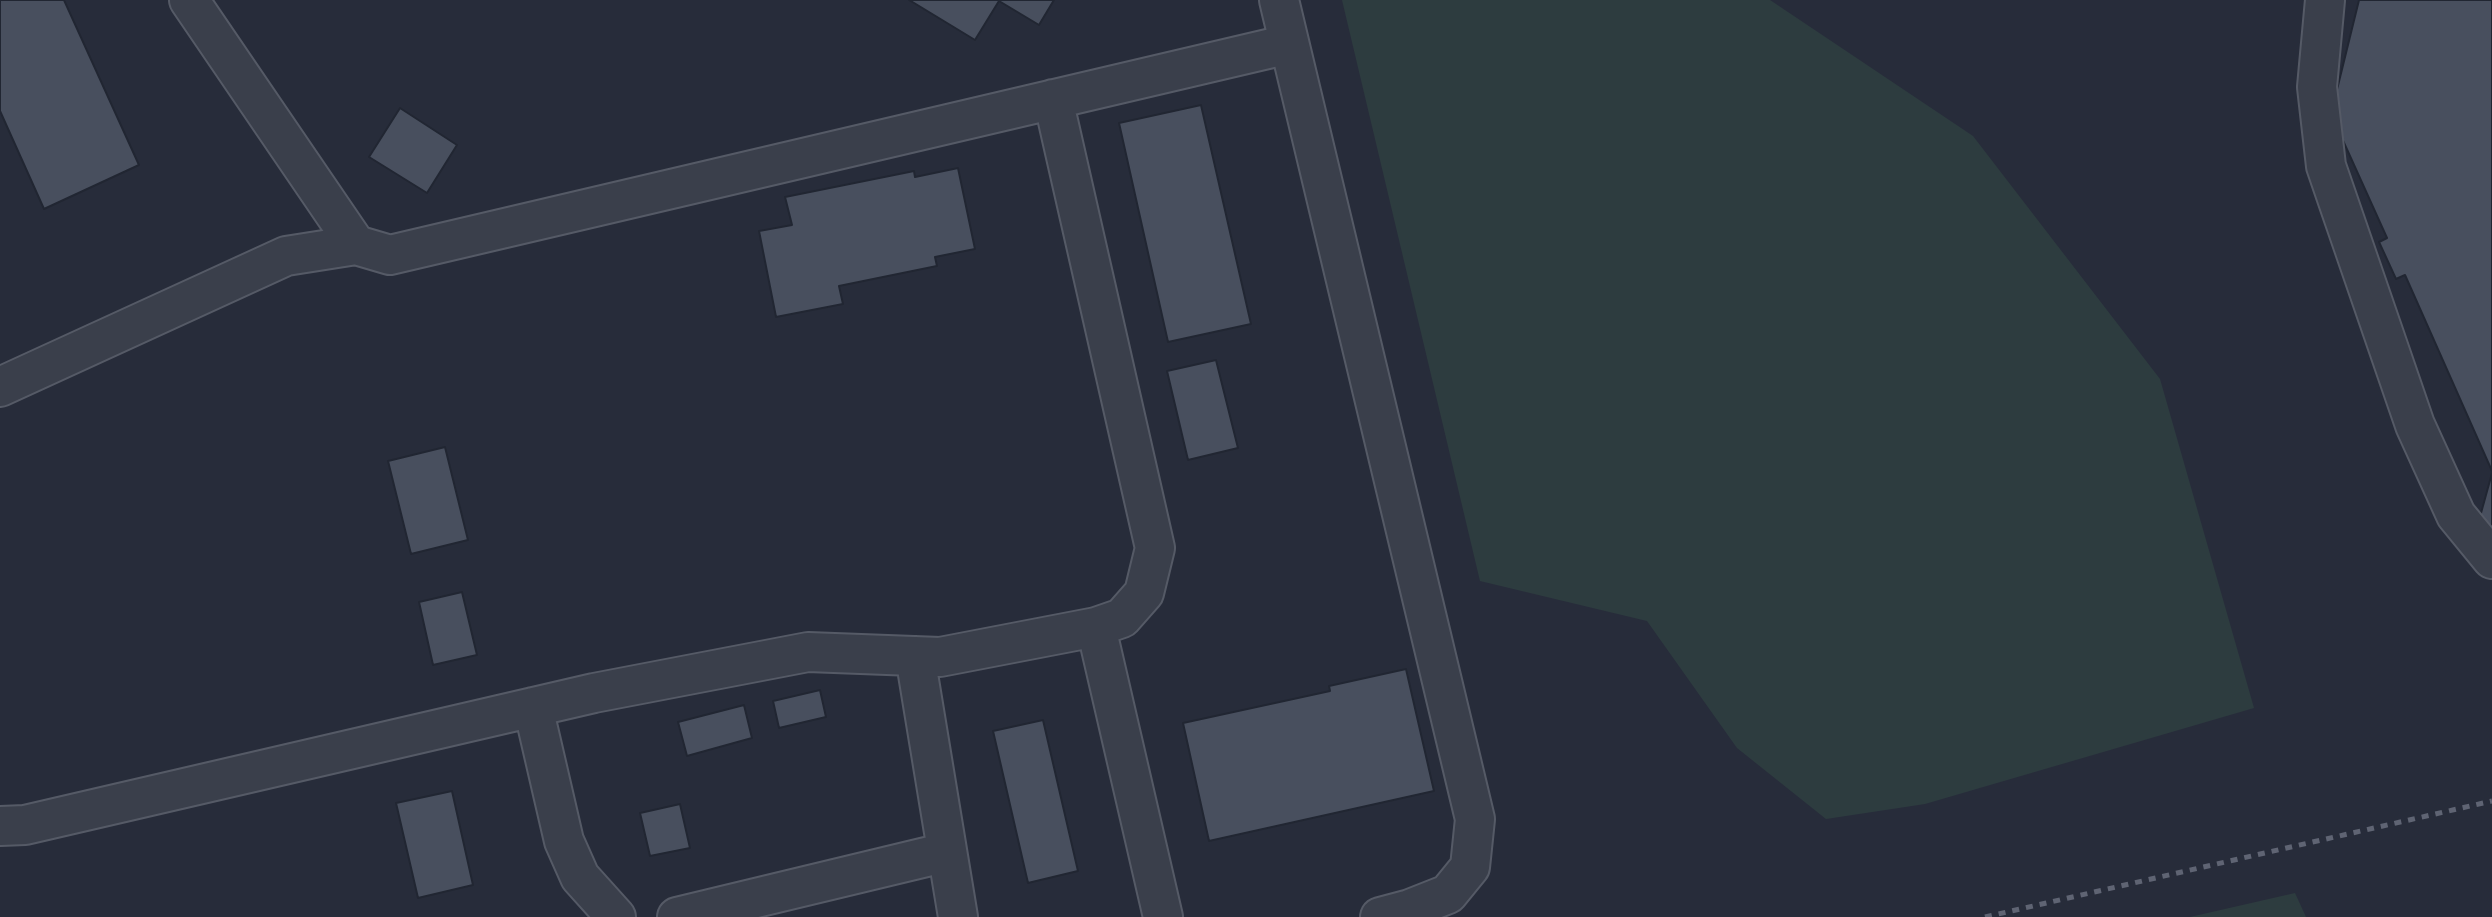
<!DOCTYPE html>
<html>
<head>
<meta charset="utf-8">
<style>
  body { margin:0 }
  canvas { display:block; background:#272c3a }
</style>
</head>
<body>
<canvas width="2492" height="917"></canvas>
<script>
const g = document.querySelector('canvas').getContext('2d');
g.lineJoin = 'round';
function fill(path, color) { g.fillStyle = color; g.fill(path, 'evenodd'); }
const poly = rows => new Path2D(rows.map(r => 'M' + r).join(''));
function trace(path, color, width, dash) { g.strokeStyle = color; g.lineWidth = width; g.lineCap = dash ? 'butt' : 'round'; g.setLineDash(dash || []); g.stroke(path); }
fill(poly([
  [1342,0,1770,0,1973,136,2160,379,2254,708,1925,804,1826,819,1737,748,1647,621,1480,581],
  [2295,893,2306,917,2190,917]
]), '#2d3c3f');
const building = poly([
  [0,0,64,0,139,165,44,209,0,111,0,0],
  [909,0,1054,0,1039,25,999,1,975,40,909,0],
  [2359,0,2492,0,2492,471,2405,275,2396,279,2379,242,2387,238,2331,114,2359,0],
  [1201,105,1251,324,1168,342,1119,123,1201,105],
  [400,108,457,145,427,193,369,157,400,108],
  [958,168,975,249,935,257,937,266,839,286,843,304,776,317,759,231,792,225,785,197,914,171,915,177,958,168],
  [1216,360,1238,448,1188,460,1167,371,1216,360],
  [445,447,468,540,411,554,388,461,445,447],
  [2492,473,2492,528,2478,524,2492,473],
  [462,592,477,655,433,665,419,602,462,592],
  [1406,669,1434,791,1209,841,1183,723,1330,691,1329,686,1406,669],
  [820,690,826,717,779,728,773,701,820,690],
  [744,705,752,738,687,756,678,722,744,705],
  [1043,720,1078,871,1028,883,993,731,1043,720],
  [452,791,473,885,418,898,396,803,452,791],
  [680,804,690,848,650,856,640,813,680,804]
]);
fill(building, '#484f5e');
trace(building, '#212632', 2);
const minor = poly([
  [189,0,356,245],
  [1279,0,1475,819,1470,867,1448,894,1410,909,1380,917],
  [2325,0,2317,87,2326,166,2415,425,2456,515,2492,559],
  [0,387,286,256,356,245,390,255,1289,44],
  [1096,627,1163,917],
  [915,656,958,917],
  [533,707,564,841,580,877,616,917],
  [0,826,25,825,594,693,808,652,940,657,1096,627,1122,618,1144,593,1155,548,1053,99],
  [677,917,947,852]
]);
trace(minor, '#555a66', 42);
trace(minor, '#3a3f4b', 38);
trace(poly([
  [1985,917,2492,801]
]), '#5f6473', 5, [7, 7]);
</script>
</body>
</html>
